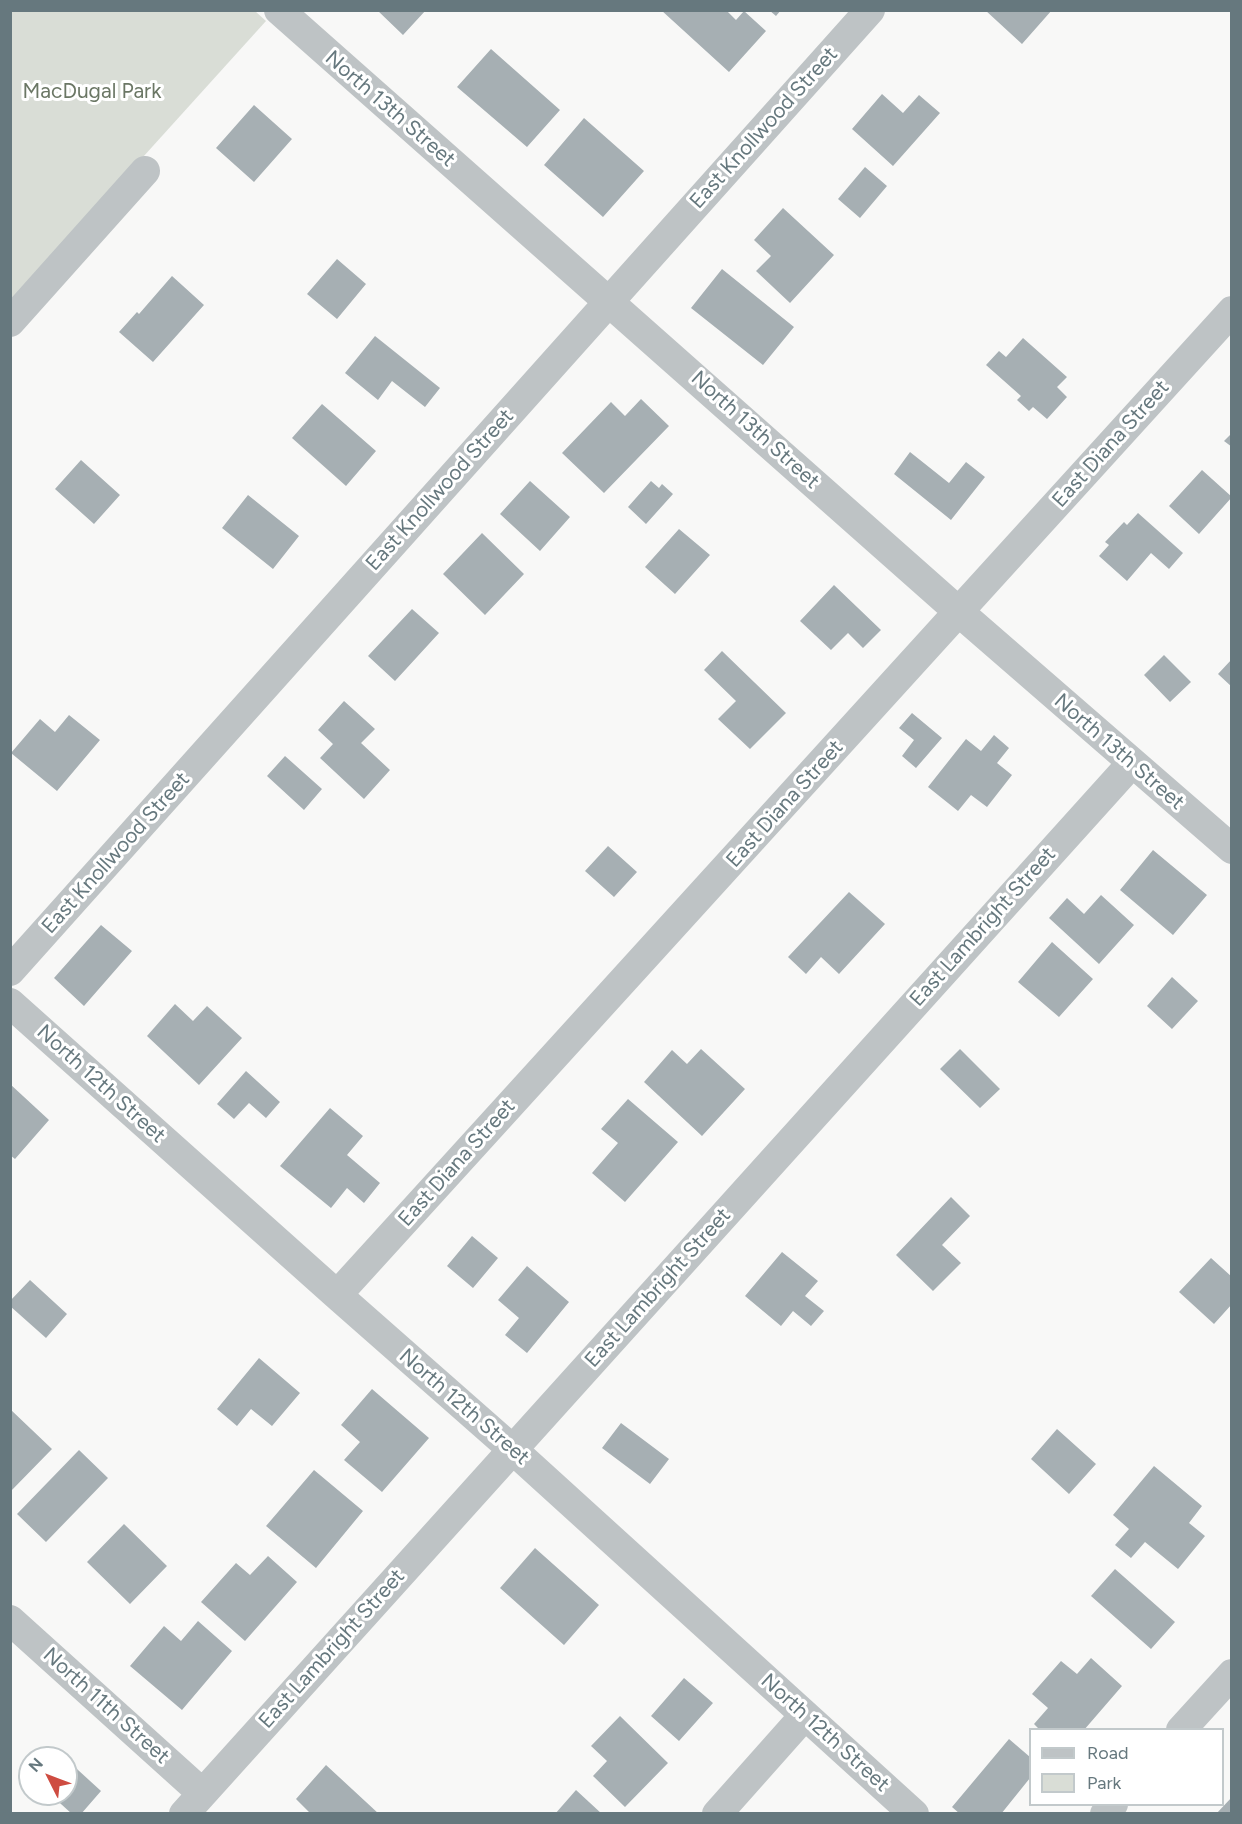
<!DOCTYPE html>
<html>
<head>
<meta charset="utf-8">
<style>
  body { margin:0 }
  #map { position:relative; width:1242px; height:1824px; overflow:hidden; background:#f8f8f7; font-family:Figtree,sans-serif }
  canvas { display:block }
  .frame { position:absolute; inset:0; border:12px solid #66787e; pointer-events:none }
  .legend { position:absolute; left:1029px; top:1728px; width:195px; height:78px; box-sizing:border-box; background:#fff; border:2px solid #c2c9cb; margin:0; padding:8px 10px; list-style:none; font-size:18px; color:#66787e }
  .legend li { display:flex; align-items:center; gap:12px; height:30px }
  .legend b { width:30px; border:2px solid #c2c9cb }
  .north { position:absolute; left:18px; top:1746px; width:60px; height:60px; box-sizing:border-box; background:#fff; border:2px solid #c2c9cb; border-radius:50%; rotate:312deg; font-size:16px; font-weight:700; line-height:24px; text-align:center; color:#66787e }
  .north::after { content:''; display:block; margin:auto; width:21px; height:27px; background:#ce4c41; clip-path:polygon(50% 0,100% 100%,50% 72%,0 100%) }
</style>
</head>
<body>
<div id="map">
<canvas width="1242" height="1824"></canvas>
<div class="frame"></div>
<ul class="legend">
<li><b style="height:8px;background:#bec3c5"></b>Road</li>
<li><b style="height:16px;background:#d9ddd6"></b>Park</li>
</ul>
<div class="north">N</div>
</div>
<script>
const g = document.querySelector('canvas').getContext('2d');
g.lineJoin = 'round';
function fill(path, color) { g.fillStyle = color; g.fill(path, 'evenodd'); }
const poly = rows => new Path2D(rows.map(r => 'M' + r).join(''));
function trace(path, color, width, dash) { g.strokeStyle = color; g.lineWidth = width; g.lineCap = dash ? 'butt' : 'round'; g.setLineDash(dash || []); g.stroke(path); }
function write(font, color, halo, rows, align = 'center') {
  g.font = font + ' Figtree,sans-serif'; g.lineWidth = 6; g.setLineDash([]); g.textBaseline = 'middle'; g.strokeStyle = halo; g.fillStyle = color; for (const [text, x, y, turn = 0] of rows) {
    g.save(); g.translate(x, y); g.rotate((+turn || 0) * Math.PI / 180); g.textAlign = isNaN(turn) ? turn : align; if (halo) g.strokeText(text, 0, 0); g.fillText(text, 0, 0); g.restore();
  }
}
fill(poly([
  [11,11,255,11,266,21,11,303]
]), '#d9ddd6');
fill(poly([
  [377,10,426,10,403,35],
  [661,10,726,10,736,20,744,11,766,31,729,72],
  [769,10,781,10,776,16],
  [985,10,1052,10,1022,44],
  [491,49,560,110,527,147,457,87],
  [882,94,903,113,919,95,940,113,893,166,852,129],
  [254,105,292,139,254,182,216,148],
  [584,118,644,171,603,217,544,165],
  [865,167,887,186,860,218,838,199],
  [783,208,834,255,790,303,756,271,771,256,754,240],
  [337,259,366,284,337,319,307,294],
  [722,269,794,327,763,365,691,308],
  [172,276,204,305,153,362,119,332,137,312,139,314],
  [375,336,440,388,425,407,392,381,378,400,345,373],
  [1023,338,1067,377,1057,387,1067,397,1047,419,1033,407,1029,411,1017,400,1021,396,986,365,999,351,1006,357],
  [641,399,669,426,604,493,562,453,611,402,625,416],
  [322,404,376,451,346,486,292,438],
  [1232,433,1232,447,1224,441],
  [910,452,949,483,966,462,985,477,951,520,894,474],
  [81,460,120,495,94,524,55,489],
  [1202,470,1232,497,1199,534,1169,506],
  [530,481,570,517,540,551,500,514],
  [651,481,659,488,662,484,673,494,646,524,628,507],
  [248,495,299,536,273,569,222,528],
  [1138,513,1183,553,1169,569,1151,553,1127,581,1099,556,1109,545,1105,542,1124,522,1127,525],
  [679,529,710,555,675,594,645,567],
  [482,533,524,574,485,615,443,574],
  [834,585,881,630,863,648,848,633,831,650,800,621],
  [412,609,439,633,395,681,368,656],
  [722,651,786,713,750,749,718,719,736,701,704,670],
  [1164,655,1191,682,1170,702,1144,675],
  [1232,659,1232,687,1218,674],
  [344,701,375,729,361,743,390,770,364,799,320,758,333,744,318,730],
  [912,713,942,738,916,768,902,756,914,740,899,728],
  [69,715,100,740,57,791,11,753,40,719,55,732],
  [994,735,1009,748,997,763,1012,775,987,807,971,795,958,811,928,787,966,739,981,751],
  [285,756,322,789,304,810,267,776],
  [608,846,637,872,614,897,585,871],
  [1153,850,1207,895,1173,935,1120,890],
  [849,892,885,924,839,974,821,957,806,974,788,957],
  [1101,895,1134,925,1099,964,1049,918,1067,898,1084,914],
  [101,925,132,951,84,1006,54,978],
  [1052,942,1093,979,1059,1017,1018,982],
  [1172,977,1198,1001,1172,1029,1147,1006],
  [175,1004,193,1021,207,1006,242,1038,199,1085,147,1036],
  [701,1049,745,1089,702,1136,644,1082,672,1050,687,1064],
  [960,1049,1000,1089,980,1108,940,1069],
  [246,1071,280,1102,266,1118,249,1103,234,1119,217,1104],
  [10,1084,49,1120,15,1159,10,1155],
  [628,1099,678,1142,625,1202,592,1173,618,1143,601,1129],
  [330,1108,363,1136,347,1155,380,1183,364,1203,347,1188,331,1208,280,1166],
  [951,1197,970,1216,942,1245,961,1263,933,1291,896,1255],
  [472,1236,498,1258,473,1288,447,1266],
  [782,1252,818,1281,805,1296,824,1311,811,1326,793,1311,781,1326,745,1296],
  [1211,1258,1232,1277,1232,1304,1214,1324,1179,1292],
  [527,1266,569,1302,527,1353,505,1335,519,1318,498,1300],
  [30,1280,67,1314,46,1338,10,1306,10,1301],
  [259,1358,300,1393,272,1426,251,1409,237,1426,217,1409],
  [372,1389,429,1438,382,1492,344,1460,360,1442,341,1425],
  [10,1409,52,1449,10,1492],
  [621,1423,669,1459,650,1484,602,1448],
  [1057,1429,1096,1464,1069,1494,1031,1459],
  [79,1450,108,1478,46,1542,17,1514],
  [1154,1466,1202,1506,1189,1523,1205,1536,1178,1569,1145,1542,1131,1558,1115,1545,1129,1529,1113,1515],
  [314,1470,363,1511,316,1568,266,1526],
  [124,1524,167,1566,130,1604,87,1562],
  [535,1548,599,1605,564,1645,500,1588],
  [268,1556,297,1582,245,1641,201,1602,236,1563,250,1575],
  [1115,1569,1175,1622,1151,1649,1091,1596],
  [198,1621,232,1651,182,1710,130,1666,164,1626,181,1641],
  [1091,1658,1122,1686,1084,1730,1040,1730,1034,1724,1048,1708,1032,1694,1061,1661,1077,1674],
  [684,1678,713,1703,679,1741,651,1716],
  [620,1716,668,1763,625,1807,593,1776,607,1761,591,1746],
  [1009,1739,1030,1757,1030,1778,1001,1814,960,1814,952,1807],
  [66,1759,101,1791,81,1814,72,1814,50,1794,66,1794],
  [326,1765,379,1814,311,1814,296,1799],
  [576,1790,602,1814,555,1814],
  [1232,1797,1232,1814,1216,1814]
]), '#a6afb3');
trace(poly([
  [279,10,959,612,1232,849],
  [10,322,145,171],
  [10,971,870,10],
  [10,1003,337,1295,512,1449,914,1814],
  [337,1295,1232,311],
  [10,1620,202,1793],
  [1181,1730,1232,1674],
  [184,1814,1132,763],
  [717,1814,805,1715],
  [1105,1814,1113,1804]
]), '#bec3c5', 30);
write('21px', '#6b7765', '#fff', [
  ["MacDugal Park",92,92]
]);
write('21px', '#66787e', '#fff', [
  ["North 13th Street",390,109,41],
  ["East Knollwood Street",764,128,-48],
  ["North 13th Street",755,430,42],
  ["East Diana Street",1111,444,-48],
  ["East Knollwood Street",440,490,-48],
  ["North 13th Street",1119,752,41],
  ["East Diana Street",785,804,-48],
  ["East Knollwood Street",116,853,-48],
  ["East Lambright Street",983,927,-48],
  ["North 12th Street",101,1084,42],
  ["East Diana Street",457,1163,-48],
  ["East Lambright Street",658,1288,-48],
  ["North 12th Street",464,1407,41],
  ["East Lambright Street",332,1649,-48],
  ["North 11th Street",106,1706,42],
  ["North 12th Street",825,1733,42]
]);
</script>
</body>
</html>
